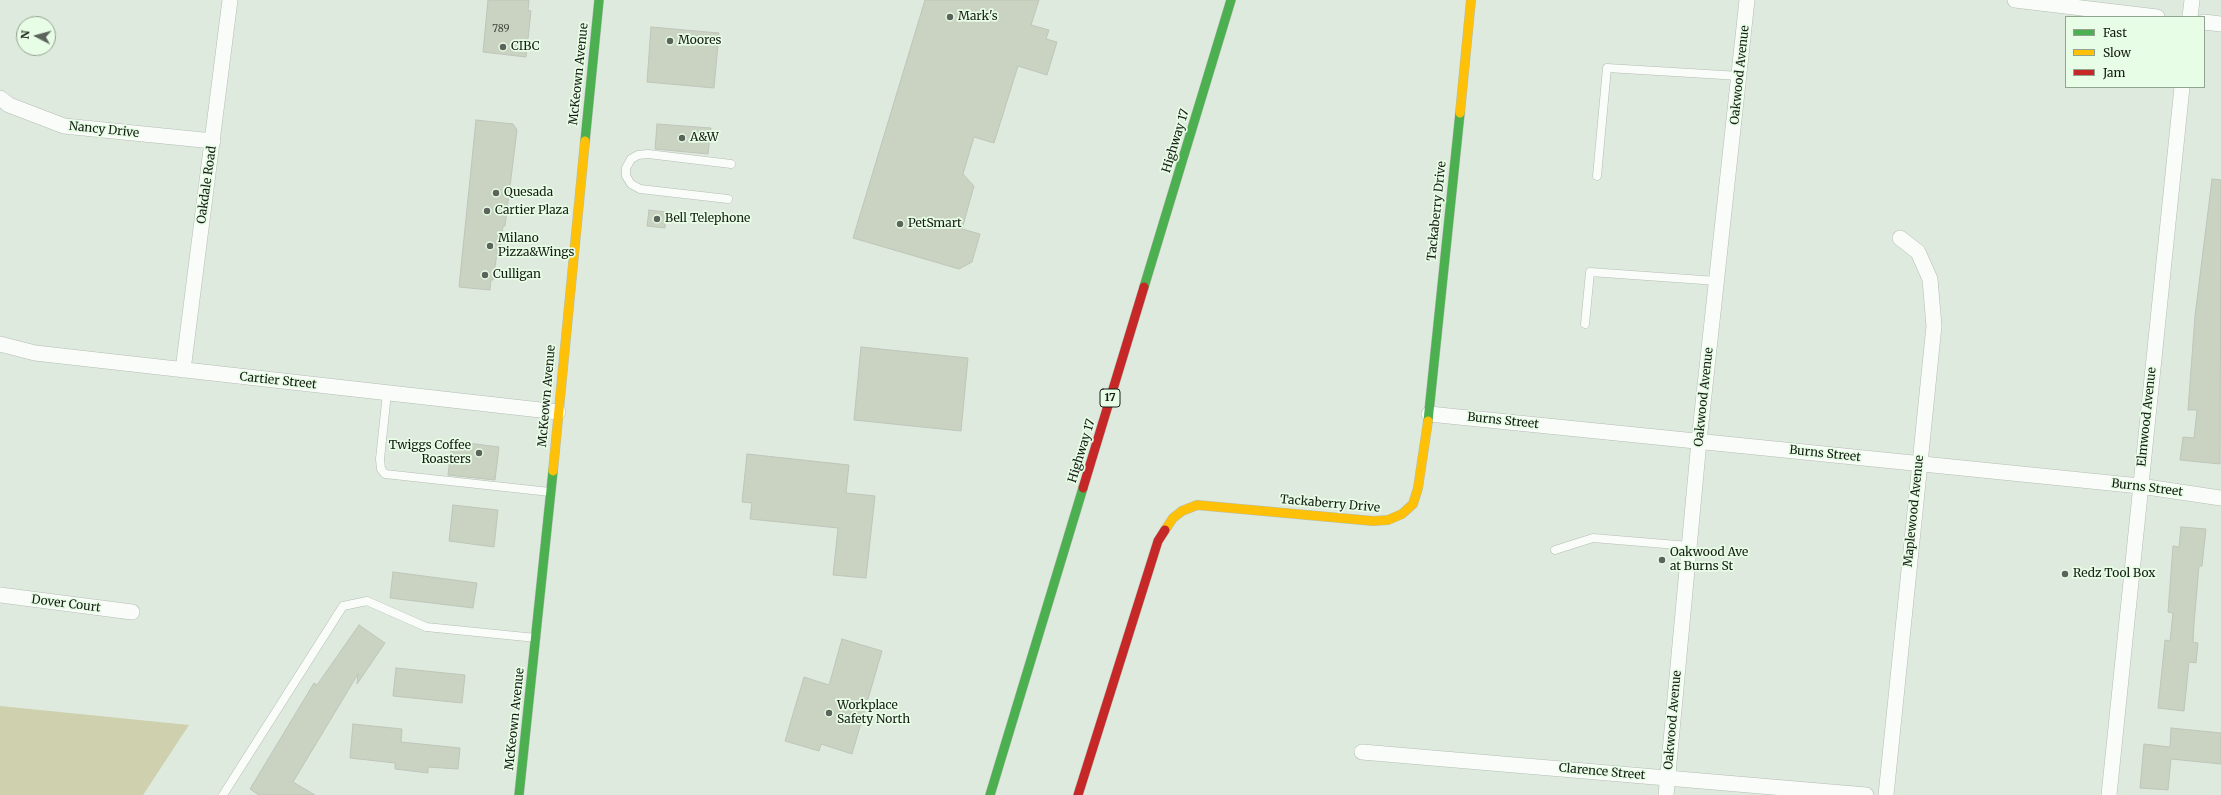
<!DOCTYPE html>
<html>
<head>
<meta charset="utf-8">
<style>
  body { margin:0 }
  #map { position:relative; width:2221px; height:795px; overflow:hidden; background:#deeade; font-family:Merriweather,serif }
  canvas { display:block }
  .legend { position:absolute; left:2065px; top:16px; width:140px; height:72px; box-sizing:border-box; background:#e7fde5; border:1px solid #93a391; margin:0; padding:5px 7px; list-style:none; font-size:12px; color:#151c14 }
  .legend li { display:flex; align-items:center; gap:8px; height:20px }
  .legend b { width:20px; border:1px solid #93a391 }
  .north { position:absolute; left:16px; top:16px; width:40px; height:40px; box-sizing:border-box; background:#e7fde5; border:1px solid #93a391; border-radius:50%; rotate:276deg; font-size:11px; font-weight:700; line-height:16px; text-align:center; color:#151c14 }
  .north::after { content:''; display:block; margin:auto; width:14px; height:18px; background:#5b645b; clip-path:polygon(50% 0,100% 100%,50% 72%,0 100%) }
</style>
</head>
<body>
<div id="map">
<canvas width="2221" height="795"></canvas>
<ul class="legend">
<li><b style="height:5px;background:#4caf50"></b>Fast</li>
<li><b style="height:5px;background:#ffc107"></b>Slow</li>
<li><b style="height:5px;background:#c62828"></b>Jam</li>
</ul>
<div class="north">N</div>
</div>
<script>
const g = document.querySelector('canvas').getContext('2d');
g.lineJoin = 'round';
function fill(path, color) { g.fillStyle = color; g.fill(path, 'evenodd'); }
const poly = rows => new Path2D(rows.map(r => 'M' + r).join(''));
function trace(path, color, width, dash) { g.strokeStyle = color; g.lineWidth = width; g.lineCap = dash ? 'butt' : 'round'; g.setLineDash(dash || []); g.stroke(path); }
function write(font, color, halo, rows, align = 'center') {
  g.font = font + ' Merriweather,serif'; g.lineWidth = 3.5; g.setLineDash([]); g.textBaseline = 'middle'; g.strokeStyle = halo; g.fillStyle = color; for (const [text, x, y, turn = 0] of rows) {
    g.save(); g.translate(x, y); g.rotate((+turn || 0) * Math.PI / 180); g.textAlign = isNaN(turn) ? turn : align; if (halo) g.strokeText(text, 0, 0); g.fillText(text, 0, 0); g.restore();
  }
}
fill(poly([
  [0,706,189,725,143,795,0,795]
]), '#ced0ae');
const building = poly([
  [488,0,529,0,528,10,531,11,526,57,483,52,488,0],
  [925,0,1039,0,1031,25,1049,30,1046,39,1057,42,1047,75,1018,66,994,143,974,137,963,174,974,186,962,229,980,234,972,262,959,269,853,238,925,0],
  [651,27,719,33,714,88,647,82,651,27],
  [476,120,513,124,517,130,505,226,503,226,499,253,497,253,493,280,491,280,490,290,459,287,476,120],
  [657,124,711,128,708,154,655,149,657,124],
  [2212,179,2221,180,2220,464,2180,460,2183,437,2194,438,2197,410,2188,410,2195,316,2212,179],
  [649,210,666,212,665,228,647,226,649,210],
  [861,347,968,358,961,431,854,420,861,347],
  [452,441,499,447,495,480,448,475,452,441],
  [747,454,849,465,846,493,875,496,866,578,833,575,838,528,750,519,752,503,742,502,747,454],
  [453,505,498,510,494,547,449,541,453,505],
  [2181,527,2206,529,2202,566,2199,566,2194,623,2193,642,2198,643,2196,663,2189,662,2184,711,2158,708,2165,640,2170,641,2173,613,2168,612,2173,546,2179,547,2181,527],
  [393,572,477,583,473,608,390,598,393,572],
  [359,625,385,643,357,684,358,674,293,782,315,795,259,795,250,789,314,683,317,685,359,625],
  [842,639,882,651,852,754,821,744,819,751,785,741,804,677,829,685,842,639],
  [396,668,465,675,462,703,393,696,396,668],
  [353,724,402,729,401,742,460,748,458,769,428,767,428,773,395,769,395,763,350,758,353,724],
  [2171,728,2221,733,2221,764,2171,759,2168,790,2140,788,2144,744,2170,747,2171,728]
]);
fill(building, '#cad3c1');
trace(building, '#bec5ba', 1);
const lane = poly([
  [1597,176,1607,68,1740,76],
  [728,199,640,189,631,184,626,176,626,168,631,159,638,155,648,154,731,164],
  [1585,324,1590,272,1717,281],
  [387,393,380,459,381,469,385,474,550,492],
  [1555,550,1593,538,1689,546],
  [223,795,343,606,367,601,426,627,536,638]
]);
const street = poly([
  [2015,0,2157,17],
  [2190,17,2192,0],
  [2204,22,2221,24],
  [0,98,9,105,64,126,213,141],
  [0,344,35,353,558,412],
  [183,370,230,0],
  [1429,414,2140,486,2221,498],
  [0,595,132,612],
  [1362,752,1866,795],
  [1666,795,1699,441,1747,0],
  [1886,795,1934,326,1930,279,1918,252,1900,238],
  [2109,795,2182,87]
]);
const fast = poly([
  [585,141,599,0],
  [1144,287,1231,0],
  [1428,421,1460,113],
  [519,795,553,471],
  [990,795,1083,488]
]);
const slow = poly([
  [1460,113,1471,0],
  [553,471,585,141],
  [1165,530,1173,518,1182,511,1197,505,1373,521,1388,520,1402,514,1413,504,1418,488,1428,421]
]);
const jam = poly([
  [1083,488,1144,287],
  [1078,795,1158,541,1165,530]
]);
trace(lane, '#b4bdb3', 9);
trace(street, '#b4bdb3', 16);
trace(fast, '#b4bdb3', 10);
trace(slow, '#b4bdb3', 10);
trace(jam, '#b4bdb3', 10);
trace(lane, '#fafcfa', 8);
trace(street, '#fafcfa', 15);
trace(fast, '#4caf50', 9);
trace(slow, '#ffc107', 9);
trace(jam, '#c62828', 9);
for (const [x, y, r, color] of [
  [950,17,4,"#5b645b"],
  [670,41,4,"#5b645b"],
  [503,47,4,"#5b645b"],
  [682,138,4,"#5b645b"],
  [496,193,4,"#5b645b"],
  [487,211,4,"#5b645b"],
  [657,219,4,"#5b645b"],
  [900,224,4,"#5b645b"],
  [490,246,4,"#5b645b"],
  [485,275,4,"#5b645b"],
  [479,453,4,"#5b645b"],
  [1662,560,4,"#5b645b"],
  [2065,574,4,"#5b645b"],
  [829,713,4,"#5b645b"]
]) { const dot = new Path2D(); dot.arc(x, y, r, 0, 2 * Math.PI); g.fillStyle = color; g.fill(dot); trace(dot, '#e7fde5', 1.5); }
write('10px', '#424a3f', null, [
  ["789",501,29]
]);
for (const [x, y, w] of [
  [1110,398,20]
]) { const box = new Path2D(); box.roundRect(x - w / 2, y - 9, w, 18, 3); g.fillStyle = '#e7fde5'; g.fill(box); trace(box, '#151c14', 1); }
write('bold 11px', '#151c14', null, [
  ["17",1110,398]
]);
write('12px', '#151c14', '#e7fde5', [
  ["Mark's",958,17],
  ["Moores",678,41],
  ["CIBC",511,47],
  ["A&W",690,138],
  ["Quesada",504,193],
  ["Cartier Plaza",495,211],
  ["Bell Telephone",665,219],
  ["PetSmart",908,224],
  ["Milano",498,239],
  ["Pizza&Wings",498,253],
  ["Culligan",493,275],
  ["Twiggs Coffee",471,446,"right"],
  ["Roasters",471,460,"right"],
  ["Oakwood Ave",1670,553],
  ["at Burns St",1670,567],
  ["Redz Tool Box",2073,574],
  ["Workplace",837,706],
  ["Safety North",837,720]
], 'left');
write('12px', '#151c14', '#e7fde5', [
  ["McKeown Avenue",579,74,-84],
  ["Oakwood Avenue",1740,75,-84],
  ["Nancy Drive",104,130,6],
  ["Highway 17",1176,141,-73],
  ["Oakdale Road",207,185,-82],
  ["Tackaberry Drive",1437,211,-84],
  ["Cartier Street",278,381,6],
  ["McKeown Avenue",547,396,-85],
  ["Oakwood Avenue",1704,397,-84],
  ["Elmwood Avenue",2147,417,-84],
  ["Burns Street",1503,421,6],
  ["Highway 17",1082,451,-73],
  ["Burns Street",1825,454,6],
  ["Burns Street",2147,488,7],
  ["Tackaberry Drive",1330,504,5],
  ["Maplewood Avenue",1914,511,-84],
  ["Dover Court",66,604,7],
  ["McKeown Avenue",515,719,-84],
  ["Oakwood Avenue",1673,720,-85],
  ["Clarence Street",1602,772,5]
]);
</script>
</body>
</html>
